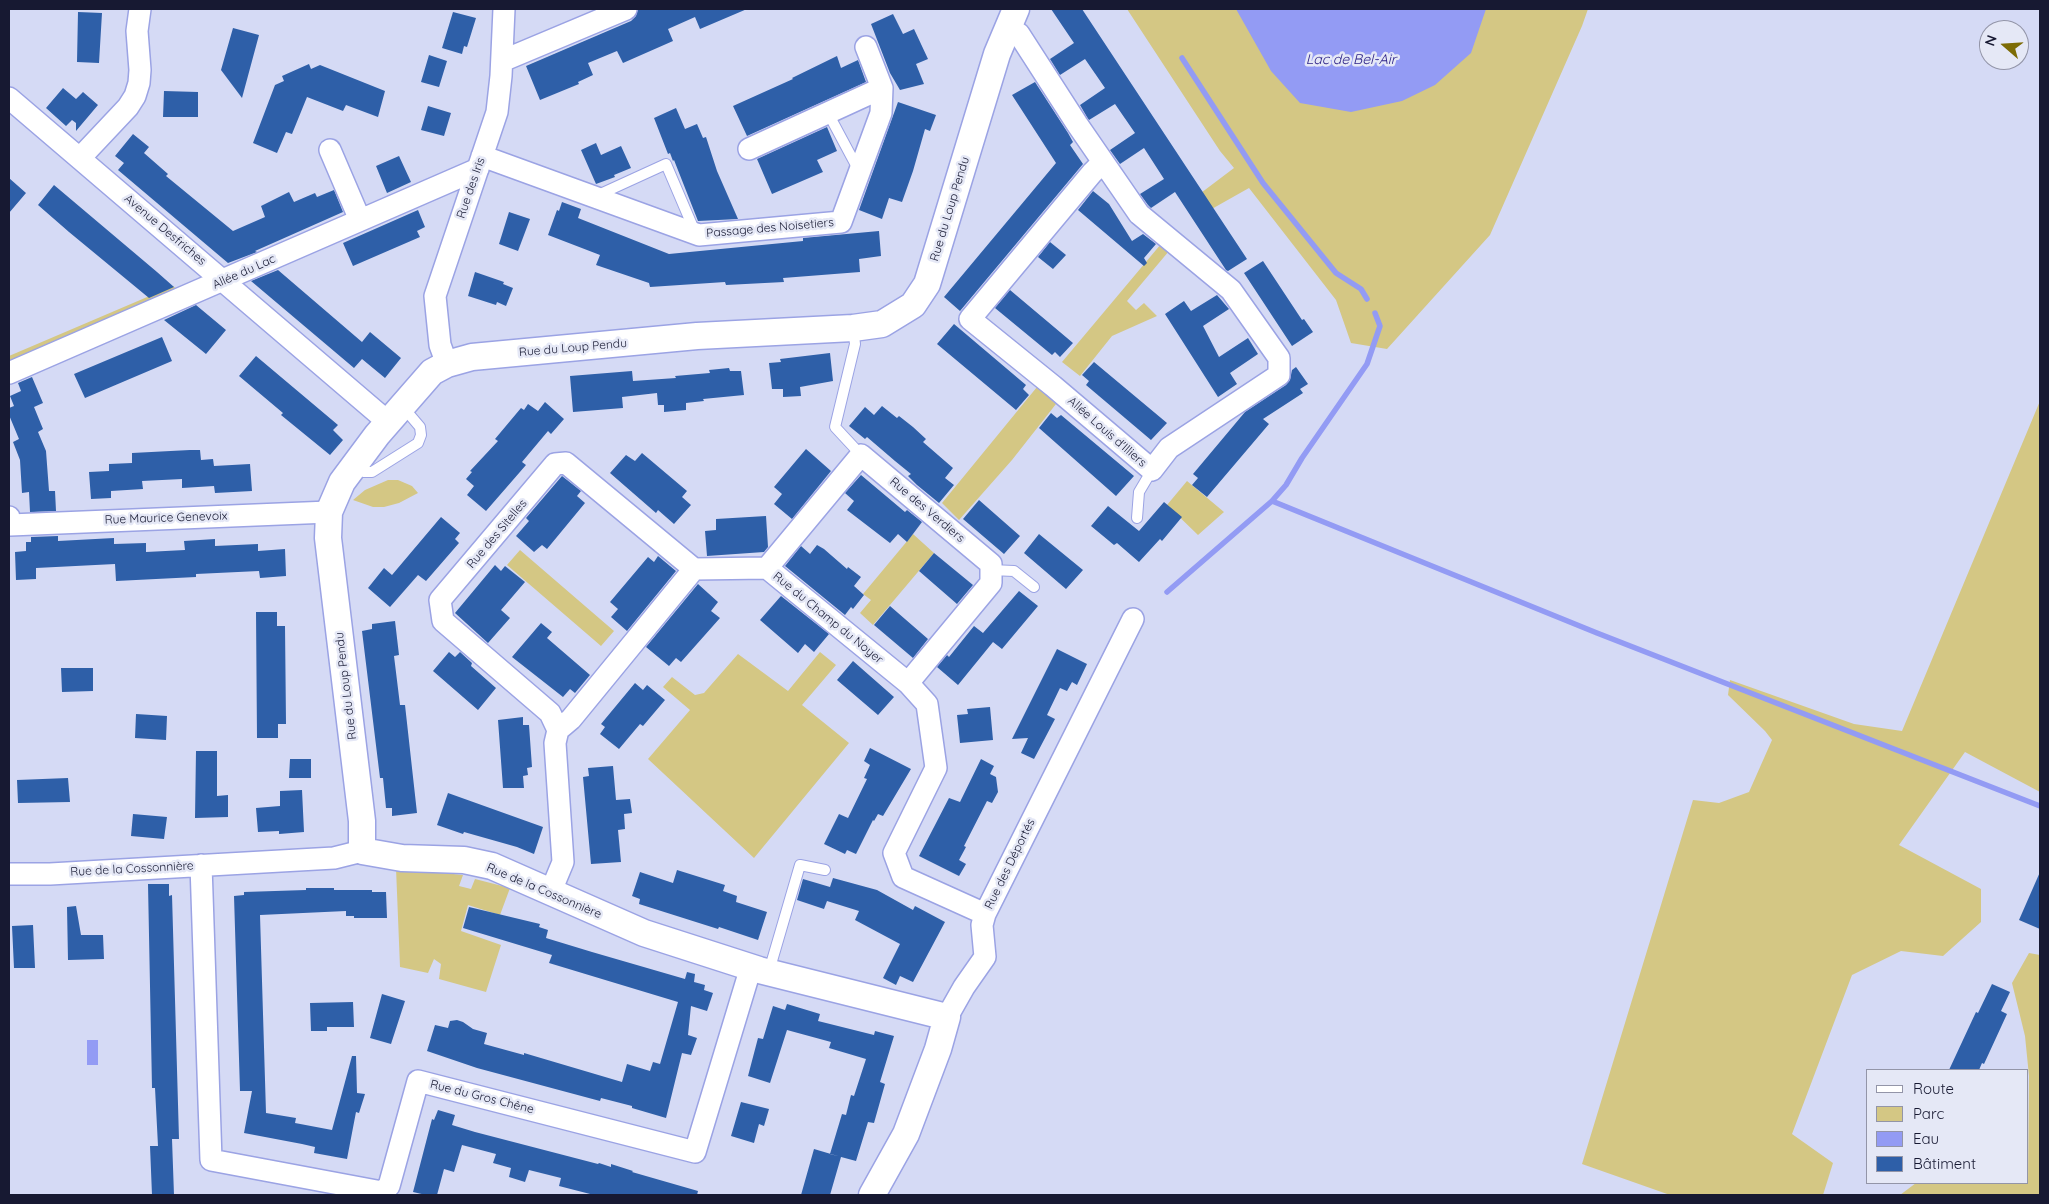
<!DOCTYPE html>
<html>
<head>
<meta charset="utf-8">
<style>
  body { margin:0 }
  #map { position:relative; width:2049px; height:1204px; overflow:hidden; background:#d5daf5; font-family:Quicksand,sans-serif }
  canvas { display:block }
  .frame { position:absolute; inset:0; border:10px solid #171932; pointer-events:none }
  .legend { position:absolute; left:1866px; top:1069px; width:162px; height:115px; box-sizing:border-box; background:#e5e8f6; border:1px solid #9395a8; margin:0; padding:6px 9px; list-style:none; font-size:15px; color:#171932 }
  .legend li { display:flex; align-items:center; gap:10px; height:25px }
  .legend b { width:25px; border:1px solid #9395a8 }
  .north { position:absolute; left:1979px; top:20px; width:50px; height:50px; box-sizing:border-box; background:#e5e8f6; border:1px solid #9395a8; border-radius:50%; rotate:289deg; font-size:14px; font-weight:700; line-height:20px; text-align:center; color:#171932 }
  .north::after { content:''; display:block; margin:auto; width:18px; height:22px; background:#7d6c06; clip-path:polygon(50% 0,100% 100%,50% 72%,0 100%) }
</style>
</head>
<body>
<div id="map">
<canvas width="2049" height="1204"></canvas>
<div class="frame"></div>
<ul class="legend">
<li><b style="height:6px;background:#fff"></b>Route</li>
<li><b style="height:14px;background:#d4c784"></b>Parc</li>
<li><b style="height:14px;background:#939bf4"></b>Eau</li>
<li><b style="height:14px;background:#2e5fa8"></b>Bâtiment</li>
</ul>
<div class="north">N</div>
</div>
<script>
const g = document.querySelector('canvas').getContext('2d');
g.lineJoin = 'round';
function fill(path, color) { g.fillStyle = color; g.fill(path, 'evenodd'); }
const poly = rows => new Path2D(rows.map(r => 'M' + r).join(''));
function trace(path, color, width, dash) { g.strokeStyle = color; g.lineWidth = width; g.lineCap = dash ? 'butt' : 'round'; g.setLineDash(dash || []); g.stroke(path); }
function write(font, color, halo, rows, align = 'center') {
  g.font = font + ' Quicksand,sans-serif'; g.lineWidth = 5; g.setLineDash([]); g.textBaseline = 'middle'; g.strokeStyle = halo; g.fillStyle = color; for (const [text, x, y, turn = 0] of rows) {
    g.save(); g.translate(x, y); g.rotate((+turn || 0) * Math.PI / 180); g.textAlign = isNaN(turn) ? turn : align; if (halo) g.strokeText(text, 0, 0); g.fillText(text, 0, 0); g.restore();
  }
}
fill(poly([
  [1127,9,1588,9,1582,26,1490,235,1387,349,1351,343,1336,300,1249,188,1194,219,1185,205,1234,168,1220,151],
  [1161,244,1169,251,1127,301,1136,310,1144,303,1157,316,1112,336,1080,376,1062,362],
  [173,286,179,291,12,365,9,356],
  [1037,387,1056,404,1012,460,959,520,942,503],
  [2040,401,2040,792,1965,752,1899,845,1981,889,1981,922,1943,956,1901,951,1852,975,1792,1134,1833,1163,1823,1195,1670,1195,1582,1164,1693,800,1719,803,1749,792,1772,740,1765,731,1728,695,1730,680,1854,724,1902,731],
  [388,480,398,480,412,486,418,493,399,503,384,507,373,507,353,500,365,490],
  [1187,481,1224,512,1198,535,1167,505],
  [913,534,934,553,873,625,860,613,871,600,863,594],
  [520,550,614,631,601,646,507,565],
  [820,652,836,665,802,705,849,743,754,858,648,759,690,710,663,687,672,677,695,695,704,693,738,654,788,691],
  [396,868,463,875,459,886,471,889,475,879,510,888,500,915,468,905,461,931,501,945,486,992,439,979,441,964,434,959,428,973,400,967],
  [2029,953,2040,955,2040,1195,1900,1195,1916,1183,2028,1183,2029,1076,2025,1036,2012,983]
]), '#d4c784');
fill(poly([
  [1236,9,1486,9,1471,53,1435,85,1402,101,1351,112,1300,103,1271,71],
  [87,1040,98,1040,98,1065,87,1065]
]), '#939bf4');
trace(poly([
  [1182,58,1263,183,1336,273,1361,289,1367,299],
  [1272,501,1597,633,2040,806],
  [1167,592,1272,501,1286,485,1302,458,1367,364,1380,326,1375,313]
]), '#939bf4', 5.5);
fill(poly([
  [638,9,747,9,700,29,695,17,668,29,673,41,623,63,617,51,588,63,593,75,578,82,579,84,540,100,526,66,631,21,636,16],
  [1051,9,1082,9,1247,259,1228,271,1226,270,1175,192,1151,208,1148,205,1140,194,1164,179,1144,148,1120,164,1110,150,1135,133,1115,104,1089,120,1087,117,1080,105,1105,88,1085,59,1060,75,1050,59,1074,43],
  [78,12,102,13,99,63,77,62],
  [453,12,476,18,467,47,464,46,462,54,442,48],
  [893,14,903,34,914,29,928,59,916,64,924,84,900,90,890,73,871,24],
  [233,28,259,35,242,98,221,70],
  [429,55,447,61,439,87,421,82],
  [837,56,841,68,858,60,866,82,747,136,733,106,793,79,792,78],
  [309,64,311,69,320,65,385,91,378,117,346,105,343,111,307,97,292,134,286,132,277,153,253,143,275,85,284,81,282,76],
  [1035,82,1068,133,1073,142,1070,145,1083,164,960,311,944,297,1056,163,1012,95],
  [63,88,76,99,83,92,98,105,76,131,76,123,72,120,66,126,46,108],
  [164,91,198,92,198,117,163,117],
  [898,102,936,115,930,131,925,129,913,171,902,202,889,198,882,219,859,210],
  [428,106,451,113,444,136,421,130],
  [676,108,685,129,697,124,703,138,706,137,717,171,738,219,698,221,674,160,673,161,670,153,668,154,654,118],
  [827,127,837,151,817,160,823,172,772,194,757,159],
  [133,134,149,147,144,153,168,174,166,176,233,231,265,217,261,206,289,192,294,202,315,193,317,197,334,190,343,212,255,251,257,252,228,263,118,170,124,163,115,156],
  [596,143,601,155,621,146,631,168,614,175,615,177,596,184,581,150],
  [399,156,411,182,387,193,376,166],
  [9,178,26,193,9,213],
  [54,185,157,272,174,287,149,298,69,232,38,205],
  [1093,191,1109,204,1132,241,1143,234,1156,244,1144,258,1147,263,1144,266,1078,210],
  [562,202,581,209,578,218,669,254,803,241,803,238,879,231,881,256,859,259,860,272,783,278,784,282,726,285,725,282,650,287,649,283,596,265,600,255,548,235,557,210,559,211],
  [418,210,425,227,417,231,420,237,353,266,343,243],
  [509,212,530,219,518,251,499,244],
  [1050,242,1066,255,1053,269,1038,257],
  [1263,261,1302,320,1304,319,1313,332,1292,346,1244,273],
  [278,270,362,342,370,332,401,358,385,378,362,359,354,368,251,281],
  [475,272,504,282,503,284,513,288,506,306,497,302,496,305,468,296],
  [1010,290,1073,343,1060,357,1055,352,1052,355,995,308],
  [1217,295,1229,309,1203,326,1219,357,1248,338,1258,354,1230,373,1237,384,1218,397,1165,314,1184,301,1191,311],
  [196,305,226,330,206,354,164,320],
  [954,324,1026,385,1023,389,1029,395,1016,410,937,344],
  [162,337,172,361,85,398,74,374],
  [830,353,833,381,800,387,801,396,783,397,783,389,772,389,769,363,781,362,780,359],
  [256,356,338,425,333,430,343,440,330,455,281,415,283,413,239,376],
  [1094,362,1167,423,1151,440,1086,385,1089,381,1082,375],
  [1296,367,1308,384,1300,389,1303,393,1263,419,1269,424,1207,497,1192,485,1198,478,1193,474,1245,412,1286,385,1290,380,1292,370],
  [729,368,730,371,741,371,744,395,703,399,704,401,686,403,686,410,664,412,664,405,658,405,657,393,622,397,623,408,573,412,570,376,632,371,633,381,676,378,675,376,710,373,709,370],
  [32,377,43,403,34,407,43,429,38,432,46,451,49,491,55,491,56,511,30,512,29,492,22,493,20,460,13,442,19,439,9,415,9,408,14,406,10,396,21,391,18,383],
  [545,402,564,419,551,434,548,431,522,462,526,465,486,511,467,495,474,486,466,479,472,472,470,471,498,441,495,439,521,408,524,410,528,404,538,411],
  [882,406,897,418,899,416,913,427,926,439,923,442,953,468,945,478,954,485,939,503,917,485,908,476,911,474,895,461,867,437,865,439,849,426,865,407,874,415],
  [1051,413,1057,418,1061,415,1134,476,1116,496,1039,428],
  [806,449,831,471,792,519,774,504,782,494,774,487],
  [190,450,200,450,201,460,213,459,214,466,250,464,252,491,215,493,214,486,182,488,182,479,142,481,143,489,111,491,111,498,91,499,89,472,109,471,109,464,132,463,132,453],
  [642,453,687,491,682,497,691,505,674,524,658,510,656,513,610,473,626,455,635,461],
  [861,475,905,512,907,510,922,522,907,542,898,534,890,543,847,510,854,501,845,493],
  [562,476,581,491,577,496,585,503,547,549,542,545,534,552,516,536,529,521,526,518],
  [979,500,1020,536,1004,554,963,519],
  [1164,502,1182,517,1162,541,1160,539,1139,562,1117,543,1114,545,1091,526,1108,506,1139,531],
  [766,516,768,547,764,552,707,556,705,531,716,530,716,519],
  [441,517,460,533,455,539,459,543,426,581,418,575,390,607,368,588,384,568,392,575],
  [1039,534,1083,570,1066,589,1024,553],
  [58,536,58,541,114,538,114,544,146,543,146,552,185,550,184,541,215,539,215,546,258,544,258,551,285,549,286,576,260,578,259,571,196,574,196,577,116,581,115,564,36,568,36,579,16,580,15,552,26,551,26,542,31,542,31,537],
  [817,545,824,549,847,569,848,567,861,577,854,586,864,595,853,609,851,607,845,615,785,566,801,546,810,554],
  [934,553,973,585,957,604,919,571],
  [658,556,676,571,627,631,611,617,618,609,610,602,648,557,654,562],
  [495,565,501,571,505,566,525,582,501,610,510,618,488,643,455,613],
  [698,584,718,602,711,611,720,618,681,662,676,658,669,666,646,647],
  [1019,591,1038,606,1002,649,993,642,958,685,937,667,947,655,949,657,974,626,983,633],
  [781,596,829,634,814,652,805,644,798,653,760,620],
  [890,606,928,639,913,658,874,625],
  [256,612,277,612,277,626,285,626,286,724,278,724,278,738,257,738],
  [395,621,399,655,394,656,400,705,405,705,417,813,392,816,392,808,386,808,383,778,380,778,362,631,372,629,372,624],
  [541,623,552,632,547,638,590,675,575,693,570,689,563,697,512,657],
  [1057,649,1087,664,1077,685,1072,682,1067,691,1060,688,1047,715,1055,719,1034,759,1021,753,1028,738,1012,739],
  [449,652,455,657,460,652,472,663,471,666,496,688,478,710,433,671],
  [853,661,894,697,878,715,837,680],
  [61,668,93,668,93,691,62,692],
  [635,683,643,690,647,685,665,700,643,726,640,724,619,749,600,734,605,727,601,724],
  [990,707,993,740,960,743,957,715,968,714,967,709],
  [136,714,167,716,166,740,135,738],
  [523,717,523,725,529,725,532,767,527,768,528,775,523,776,524,788,503,788,498,720],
  [870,748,911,769,883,816,878,814,874,821,873,820,856,854,847,850,845,854,824,844,839,814,848,818,867,779,864,778,870,765,864,761],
  [196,751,217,751,217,796,228,795,228,817,195,818],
  [290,759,311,759,311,778,289,778],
  [981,759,994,766,990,774,996,777,998,792,992,803,987,801,964,846,966,847,959,860,966,864,959,876,919,856,949,798,960,802],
  [613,766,616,800,630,799,632,813,624,814,625,829,618,830,621,862,591,864,583,777,589,776,588,768],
  [68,778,70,802,18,803,17,780],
  [302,790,304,832,279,834,279,831,258,832,256,808,280,806,280,791],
  [448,793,543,827,534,854,517,847,464,832,463,834,437,825],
  [133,814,167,817,164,839,131,836],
  [677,870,725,885,723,891,737,896,736,902,767,912,758,940,719,927,718,929,639,904,640,899,632,896,640,872,673,883],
  [2040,872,2040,929,2019,920],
  [833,878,877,890,913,910,915,906,945,922,913,982,900,976,896,985,883,978,900,944,855,920,859,911,827,901,824,909,797,900,803,879,830,887],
  [148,884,169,884,169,896,172,895,179,1139,172,1139,174,1195,152,1195,150,1146,158,1146,155,1088,152,1088],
  [306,888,334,888,334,890,372,890,372,892,386,892,387,918,354,918,354,916,346,916,346,911,260,915,266,1113,296,1118,295,1123,332,1130,352,1056,356,1056,357,1093,365,1094,359,1113,356,1112,347,1159,314,1153,315,1147,302,1144,244,1133,252,1091,240,1091,234,896,244,895,244,892,306,890],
  [76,906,81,935,103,935,104,959,68,960,67,907],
  [469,907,540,924,539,927,548,930,546,938,592,952,685,979,687,972,695,974,694,982,705,985,704,990,713,993,707,1011,691,1006,688,1035,697,1038,691,1055,682,1053,666,1118,632,1108,632,1106,601,1098,600,1101,477,1068,427,1051,435,1025,448,1028,450,1021,457,1020,463,1022,473,1029,487,1033,484,1044,524,1055,524,1053,622,1082,627,1064,650,1071,653,1062,660,1064,678,1002,549,963,552,955,463,928],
  [33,925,35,968,14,968,12,926],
  [1992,984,2010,992,2001,1011,2007,1014,1984,1064,1982,1063,1979,1070,1949,1070,1976,1012,1978,1013],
  [382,994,405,1001,391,1044,370,1038],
  [353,1002,354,1027,327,1027,327,1031,311,1031,310,1003],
  [787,1004,820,1014,818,1021,874,1035,875,1031,894,1036,880,1082,885,1084,874,1123,868,1122,856,1161,830,1154,842,1114,846,1115,851,1095,854,1096,866,1059,829,1048,831,1042,787,1030,770,1083,748,1076,758,1038,763,1039,773,1006,785,1010],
  [741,1102,769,1109,764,1126,759,1124,754,1143,731,1136],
  [438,1110,455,1115,452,1125,475,1132,598,1164,599,1163,611,1167,611,1164,633,1171,632,1172,698,1191,697,1195,594,1195,559,1186,561,1178,529,1170,525,1182,509,1177,511,1168,493,1163,496,1154,462,1145,454,1172,444,1169,437,1195,426,1195,413,1192,432,1119,434,1120],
  [814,1149,841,1157,830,1195,801,1195]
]), '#2e5fa8');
const service = poly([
  [828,113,858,169],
  [596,196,666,164,695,232],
  [853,328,855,344,835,427,861,455],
  [353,469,364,472,372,472,418,443,421,435,420,427,403,407],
  [1137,518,1139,492,1152,470],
  [991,570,1014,571,1034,587],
  [769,971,800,865,825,870]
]);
const minor = poly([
  [1007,28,1019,34,1077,124,1139,214,1231,290,1279,358,1279,375,1169,448,1152,470,1053,386,970,319,1092,173,1102,163],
  [502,61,626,9],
  [9,98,388,422],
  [749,149,882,88],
  [330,150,360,220],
  [482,156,699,235,841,222,881,113,882,88,866,47],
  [80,158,128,107,135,96,139,83,140,70,137,31,140,9],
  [447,364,440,345,435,296,497,112,501,76,504,9],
  [9,373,478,169],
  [9,517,10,525,329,512],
  [767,568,861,455,991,564,991,583,908,683],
  [558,730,550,713,443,621,440,600,555,464,566,463,694,569],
  [201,865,211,1160,382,1192,389,1186,418,1081,695,1152,751,967],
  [9,874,50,874,334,858,362,851],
  [551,891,563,862,555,743,558,730,571,719,694,569,767,568,908,683,927,704,936,768,894,853,903,877,985,914],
  [947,1017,964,987,985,957,982,925,985,914,1133,619]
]);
const tertiary = poly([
  [872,1195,906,1134,938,1049,947,1017,759,970,644,933,492,866,464,860,402,858,362,851,362,821,328,538,329,512,342,482,377,435,432,372,447,364,472,357,697,336,853,328,882,324,913,305,927,284,997,54,1016,9]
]);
trace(service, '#9ba3e4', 12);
trace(minor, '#9ba3e4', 24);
trace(tertiary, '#9ba3e4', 29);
trace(service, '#fff', 10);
trace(minor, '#fff', 21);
trace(tertiary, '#fff', 26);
write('12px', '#171932', '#e5e8f6', [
  ["Rue des Iris",471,188,-71],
  ["Rue du Loup Pendu",950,209,-73],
  ["Passage des Noisetiers",770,228,-5],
  ["Avenue Desfriches",165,230,40],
  ["Allée du Lac",244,272,-24],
  ["Rue du Loup Pendu",573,348,-5],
  ["Allée Louis d'Illiers",1107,432,41],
  ["Rue des Verdiers",927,510,40],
  ["Rue Maurice Genevoix",166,518,-2],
  ["Rue des Sitelles",497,534,-50],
  ["Rue du Champ du Noyer",828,618,39],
  ["Rue du Loup Pendu",346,686,-97],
  ["Rue des Déportés",1010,864,-64],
  ["Rue de la Cossonnière",132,869,-3],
  ["Rue de la Cossonnière",544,891,23],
  ["Rue du Gros Chêne",482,1097,14]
]);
write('italic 14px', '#2d2287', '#e5e8f6', [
  ["Lac de Bel-Air",1351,60]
]);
</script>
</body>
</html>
